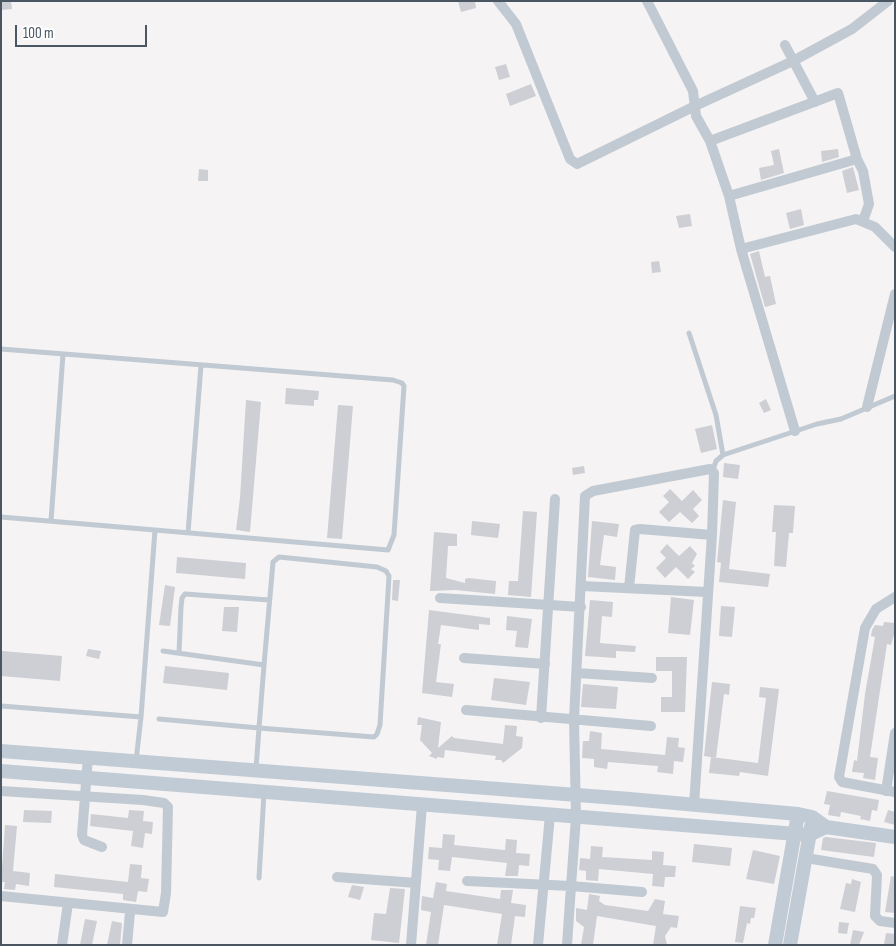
<!DOCTYPE html>
<html>
<head>
<meta charset="utf-8">
<style>
  body { margin:0 }
  #map { position:relative; width:896px; height:946px; overflow:hidden; background:#f5f3f3; font-family:"Sofia Sans Condensed",sans-serif }
  canvas { display:block }
  .frame { position:absolute; inset:0; border:2px solid #4a5661; pointer-events:none }
  .scale { position:absolute; left:15px; top:25px; width:132px; height:22px; box-sizing:border-box; border:2px solid #4a5661; border-top:0; padding-left:6px; font-size:15px; line-height:18px; white-space:nowrap; color:#4a5661; -webkit-text-stroke:4px #fff; paint-order:stroke }
</style>
</head>
<body>
<div id="map">
<canvas width="896" height="946"></canvas>
<div class="frame"></div>
<div class="scale">100 m</div>
</div>
<script>
const g = document.querySelector('canvas').getContext('2d');
g.lineJoin = 'round';
function fill(path, color) { g.fillStyle = color; g.fill(path, 'evenodd'); }
const poly = rows => new Path2D(rows.map(r => 'M' + r).join(''));
function trace(path, color, width, dash) { g.strokeStyle = color; g.lineWidth = width; g.lineCap = dash ? 'butt' : 'round'; g.setLineDash(dash || []); g.stroke(path); }
fill(poly([
  [1,1,11,1,12,9,1,10],
  [458,1,475,1,476,8,461,12],
  [506,64,510,77,499,80,495,67],
  [531,84,536,96,510,106,506,94],
  [779,149,784,173,761,180,759,168,774,165,771,151],
  [838,149,839,157,822,162,821,151],
  [853,167,859,190,847,193,842,171],
  [199,169,208,170,208,181,198,181],
  [801,209,804,225,790,229,786,213],
  [690,214,692,226,679,228,676,216],
  [759,251,765,277,770,276,776,304,765,307,750,254],
  [659,261,661,272,652,273,651,262],
  [286,388,319,391,318,400,314,400,314,406,285,404],
  [766,399,771,410,764,413,759,403],
  [246,400,261,402,250,532,236,530,240,498],
  [338,405,353,406,342,539,327,538],
  [712,425,717,449,701,453,695,429],
  [724,463,740,465,738,479,723,477],
  [584,466,585,473,573,475,572,468],
  [670,489,682,501,693,490,702,500,693,509,699,516,692,523,680,512,669,522,659,512,669,502,663,496],
  [723,500,736,502,729,569,770,574,768,587,719,582,721,563,717,562],
  [774,505,795,506,793,533,789,533,786,567,774,566,776,532,772,532],
  [523,511,537,512,531,597,508,595,509,581,518,581],
  [472,521,500,524,498,538,471,535],
  [592,521,619,524,617,537,604,535,600,565,616,567,615,580,588,577],
  [434,532,457,534,457,546,448,546,446,578,465,583,465,579,468,578,496,581,495,594,455,590,430,591],
  [667,544,679,556,690,546,697,554,692,563,695,566,691,569,695,572,688,579,676,567,665,578,656,568,666,558,660,552],
  [177,557,246,563,245,579,176,573],
  [393,580,400,580,398,601,392,600],
  [165,585,175,587,170,626,159,625],
  [671,597,694,600,690,635,668,633],
  [590,600,613,602,612,617,602,616,600,643,636,646,635,652,616,651,616,658,585,656],
  [721,606,735,607,732,637,719,636],
  [224,607,239,607,237,632,222,631],
  [429,610,490,618,490,625,479,624,479,630,441,625,438,644,441,644,436,682,454,684,452,697,422,693],
  [507,616,532,619,528,648,515,647,517,631,506,630],
  [884,622,895,623,895,631,891,645,887,644,870,757,878,758,875,780,863,778,864,773,852,772,854,760,857,761,865,694,875,637,871,636,872,630,875,625,883,626],
  [88,649,101,651,99,659,86,656],
  [2,651,62,656,60,681,1,676],
  [656,657,687,657,685,712,661,712,661,697,672,697,672,671,656,671],
  [165,666,229,673,227,690,163,683],
  [494,678,530,682,526,705,491,700],
  [712,682,730,684,729,695,724,694,716,758,704,756],
  [583,684,618,687,616,709,581,707],
  [760,687,779,689,768,776,740,772,739,776,709,773,711,757,758,763,766,698,759,697],
  [418,717,441,722,438,748,452,736,454,738,503,744,505,725,517,726,516,736,523,737,522,748,503,763,501,760,495,760,496,756,445,750,444,758,437,757,437,759,429,756,432,753,420,740,422,725,417,725],
  [590,731,602,733,601,749,665,755,667,737,679,738,678,747,685,748,683,762,674,761,673,774,657,772,658,766,608,762,607,769,594,767,594,759,582,758,583,741,589,741],
  [827,791,879,800,877,811,872,810,870,821,860,819,861,816,841,812,840,817,828,815,830,805,824,804],
  [24,810,52,811,51,823,23,822],
  [129,810,144,811,143,821,153,822,152,834,145,833,143,848,131,846,133,831,90,826,91,814,128,818],
  [888,810,895,812,895,825,884,822],
  [5,825,17,826,13,871,30,873,29,886,16,884,15,890,4,889,5,882,1,882],
  [443,834,455,835,454,845,505,850,506,839,517,840,516,853,530,854,529,866,519,865,518,876,505,876,507,863,452,857,450,871,438,870,439,860,428,859,429,847,442,848],
  [826,837,876,843,874,857,821,850,823,838],
  [694,844,732,848,730,866,692,862],
  [591,846,603,847,602,857,652,860,652,851,664,852,663,865,676,866,675,877,665,877,664,887,652,886,653,874,599,869,598,881,586,880,586,871,579,870,580,858,590,859],
  [753,850,780,856,774,884,746,879],
  [130,864,142,865,141,878,149,879,147,892,138,891,136,902,123,900,123,894,54,887,55,874,128,882],
  [891,876,895,877,895,913,885,912],
  [852,879,861,882,855,912,840,909,846,883,851,884],
  [436,882,447,884,446,891,500,899,501,890,513,890,511,903,526,905,525,917,515,916,511,945,497,945,502,914,444,905,438,945,426,945,431,912,421,910,422,896,433,898],
  [352,885,364,887,360,900,348,897],
  [390,888,405,889,399,943,371,940,374,913,386,914],
  [589,894,600,896,599,901,605,905,648,911,655,899,665,901,663,914,679,916,677,928,671,927,665,936,667,945,653,945,656,926,597,916,593,945,581,945,584,927,576,921,576,908,587,910],
  [740,906,756,908,754,918,751,918,750,924,747,923,743,943,735,942],
  [85,919,97,921,92,945,80,945],
  [112,921,122,923,120,945,107,945],
  [839,922,849,923,847,934,838,933],
  [853,930,864,932,859,945,850,945],
  [886,933,895,934,895,945,884,945]
]), '#cdcfd5');
trace(poly([
  [689,333,716,415,723,455],
  [1,349,393,380,402,383,404,386,394,535,388,550,155,530,141,717],
  [713,470,716,461,723,455,817,424,841,419,895,396],
  [1,517,155,530],
  [51,521,63,354],
  [188,533,201,365],
  [163,651,264,665],
  [179,653,181,607,182,598,185,594,269,600],
  [1,706,141,717,136,761],
  [159,719,259,728,374,737,377,734,380,725,389,576,386,571,377,567,279,557,273,562,264,665,259,728,256,769],
  [259,878,264,793]
]), '#c1cad2', 5);
trace(poly([
  [498,1,516,24,570,159,577,164,695,106,793,61,852,29,888,1],
  [647,1,693,91,696,116,710,141,729,196,741,249,795,431],
  [785,45,815,102],
  [710,141,838,93,857,159,863,171,869,204,863,221],
  [729,196,857,159],
  [741,249,856,219,875,227,895,247],
  [867,407,895,294],
  [582,586,707,592],
  [629,588,635,530,640,529,712,535],
  [895,597,876,609,865,628,839,777,842,782,895,792],
  [440,598,581,607],
  [464,658,545,664],
  [577,673,652,678],
  [466,710,651,726],
  [541,718,555,499],
  [88,757,82,835,84,840,102,847],
  [1,791,143,800,164,803,168,807,166,893,163,912,1,896],
  [886,791,895,733],
  [806,858,873,869,877,875,875,916,880,921,895,923],
  [337,877,416,883],
  [467,881,571,886,576,817,574,719,585,496,593,491,710,469,714,473,712,535,694,805],
  [62,945,68,903],
  [127,945,130,912],
  [411,945,422,805],
  [538,945,550,815],
  [567,945,571,886,642,892]
]), '#c1cad2', 10);
trace(poly([
  [1,751,630,799,798,814,812,817,826,827,895,837],
  [1,771,809,835,826,827],
  [775,945,798,814],
  [790,945,811,827]
]), '#c1cbd6', 14);
</script>
</body>
</html>
